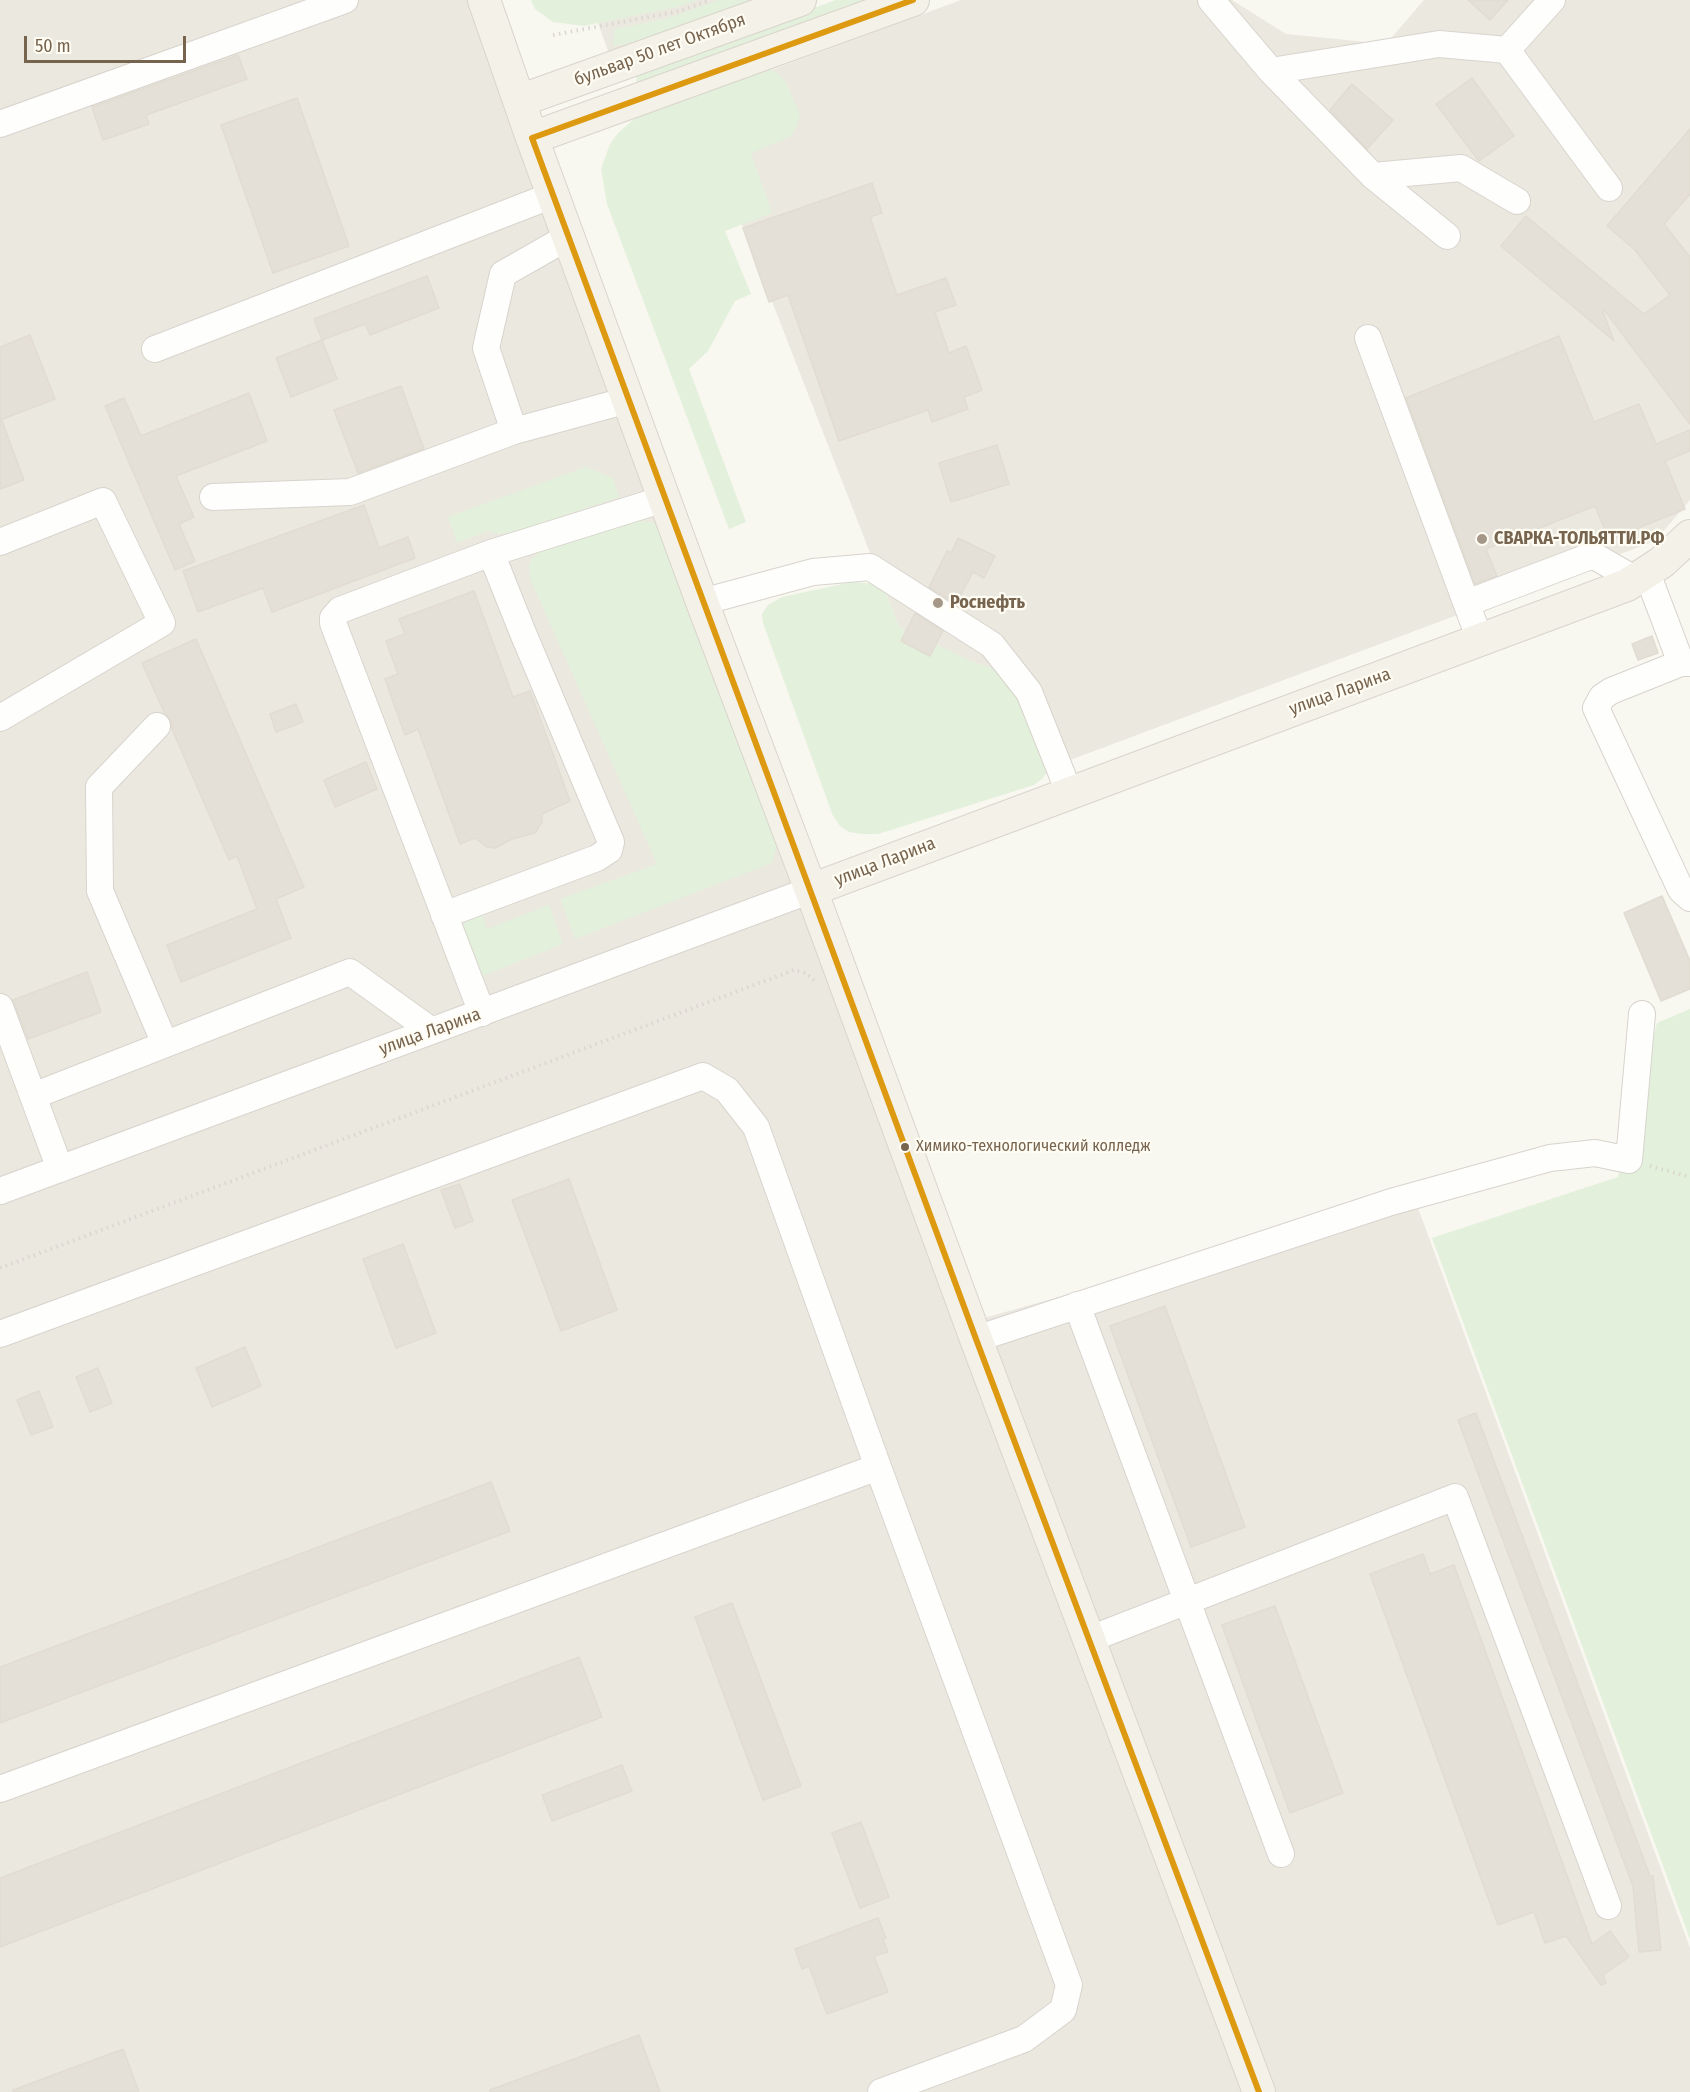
<!DOCTYPE html>
<html>
<head>
<meta charset="utf-8">
<style>
  body { margin:0 }
  #map { position:relative; width:1690px; height:2092px; overflow:hidden; background:#f8f7f0; font-family:"Fira Sans Condensed",sans-serif }
  canvas { display:block }
  .scale { position:absolute; left:24px; top:36px; width:162px; height:27px; box-sizing:border-box; border:3px solid #77644f; border-top:0; padding-left:8px; font-size:18px; line-height:21px; white-space:nowrap; color:#77644f; -webkit-text-stroke:4px #fefcf3; paint-order:stroke }
</style>
</head>
<body>
<div id="map">
<canvas width="1690" height="2092"></canvas>
<div class="scale">50 m</div>
</div>
<script>
const g = document.querySelector('canvas').getContext('2d');
g.lineJoin = 'round';
function fill(path, color) { g.fillStyle = color; g.fill(path, 'evenodd'); }
const poly = rows => new Path2D(rows.map(r => 'M' + r).join(''));
function trace(path, color, width, dash) { g.strokeStyle = color; g.lineWidth = width; g.lineCap = dash ? 'butt' : 'round'; g.setLineDash(dash || []); g.stroke(path); }
function write(font, color, halo, rows, align = 'center') {
  g.font = font + ' "Fira Sans Condensed",sans-serif'; g.lineWidth = 4.5; g.setLineDash([]); g.textBaseline = 'middle'; g.strokeStyle = halo; g.fillStyle = color; for (const [text, x, y, turn = 0] of rows) {
    g.save(); g.translate(x, y); g.rotate((+turn || 0) * Math.PI / 180); g.textAlign = isNaN(turn) ? turn : align; if (halo) g.strokeText(text, 0, 0); g.fillText(text, 0, 0); g.restore();
  }
}
fill(poly([
  [0,0,482,0,1258,2092,0,2092],
  [590,0,776,0,753,9,608,51],
  [961,0,1232,0,1286,34,1386,44,1424,0,1690,0,1690,500,1655,541,966,799,693,99],
  [1414,1197,1690,1948,1690,2092,1266,2092,977,1320]
]), '#ebe8e0');
fill(poly([
  [531,0,698,0,677,7,584,26,553,22,535,9],
  [719,0,773,0,670,37,613,46,615,29,665,19],
  [836,0,881,0,639,86,636,83,637,74,641,71],
  [768,68,777,73,786,82,799,112,799,119,796,128,790,137,751,153,772,213,725,231,751,294,735,301,708,351,689,369,746,522,729,529,607,204,601,169,610,144,618,133,639,115],
  [586,467,613,478,619,497,513,532,500,534,488,531,457,543,448,517],
  [640,521,652,522,660,528,776,836,776,848,772,863,575,939,560,899,657,864,531,581,529,566,531,559,540,551],
  [852,582,877,584,885,591,899,627,971,661,1012,675,1048,771,1043,778,1034,785,878,834,862,834,849,832,840,826,833,816,763,623,762,614,768,605,782,597],
  [549,905,563,944,480,977,464,932,463,927,467,919,480,910,487,929],
  [1690,1009,1690,1939,1432,1238,1618,1177,1657,1023]
]), '#e3f0db');
const building = poly([
  [1468,0,1508,0,1490,20,1468,0],
  [238,55,247,79,146,115,149,124,103,140,92,107,238,55],
  [1472,78,1514,136,1479,161,1436,104,1472,78],
  [1352,84,1393,120,1367,149,1330,110,1352,84],
  [297,98,349,246,273,273,221,125,297,98],
  [1690,129,1690,194,1664,224,1690,257,1690,424,1605,311,1603,312,1614,341,1501,246,1526,216,1644,314,1670,295,1635,250,1607,226,1690,129],
  [872,183,882,213,870,217,897,295,946,278,956,305,935,312,949,353,966,346,982,390,964,397,968,409,932,422,928,410,839,441,788,295,769,302,743,228,872,183],
  [427,276,439,308,370,335,365,324,322,340,314,319,427,276],
  [30,335,55,399,0,420,0,347,30,335],
  [1559,336,1594,422,1639,404,1656,444,1690,430,1690,451,1665,461,1685,509,1609,540,1595,506,1486,549,1497,576,1475,584,1406,398,1559,336],
  [322,340,337,379,291,397,276,358,322,340],
  [401,386,424,449,358,473,334,410,401,386],
  [249,393,267,441,176,476,194,517,179,524,195,561,175,570,105,406,124,398,141,436,249,393],
  [0,421,2,421,24,480,0,489,0,421],
  [997,445,1009,484,951,502,939,463,997,445],
  [364,505,379,548,408,537,415,558,272,612,263,588,198,612,183,571,364,505],
  [958,538,995,556,984,578,973,572,956,604,929,587,947,551,951,553,958,538],
  [474,591,513,697,530,691,570,801,542,814,542,822,535,833,512,839,495,848,487,847,475,838,460,844,418,729,405,735,385,679,398,674,386,641,405,634,399,619,474,591],
  [915,613,943,631,930,656,901,641,915,613],
  [1652,636,1658,653,1638,660,1632,644,1652,636],
  [196,639,304,887,276,899,291,938,181,982,167,945,257,909,237,856,229,860,172,729,171,721,165,714,142,663,196,639],
  [296,704,303,722,276,732,270,714,296,704],
  [366,762,377,789,335,807,324,780,366,762],
  [1662,896,1690,961,1690,989,1661,1001,1624,913,1662,896],
  [87,972,101,1012,28,1039,13,1000,87,972],
  [569,1179,617,1310,561,1331,512,1200,569,1179],
  [460,1184,473,1221,455,1228,441,1190,460,1184],
  [403,1244,436,1333,396,1348,363,1259,403,1244],
  [1165,1306,1245,1527,1191,1547,1110,1326,1165,1306],
  [245,1347,261,1386,212,1407,196,1368,245,1347],
  [98,1368,112,1403,90,1412,76,1377,98,1368],
  [39,1391,53,1427,31,1435,17,1400,39,1391],
  [1476,1413,1650,1876,1653,1876,1661,1950,1639,1952,1633,1886,1458,1420,1476,1413],
  [491,1482,510,1531,0,1723,0,1667,491,1482],
  [1423,1554,1430,1574,1454,1565,1592,1944,1610,1931,1629,1957,1603,1975,1606,1983,1601,1985,1566,1936,1545,1943,1534,1912,1498,1925,1370,1574,1423,1554],
  [732,1603,801,1786,763,1800,695,1617,732,1603],
  [1275,1606,1343,1793,1290,1813,1222,1625,1275,1606],
  [579,1657,602,1717,0,1947,0,1878,579,1657],
  [622,1765,632,1791,552,1821,542,1795,622,1765],
  [861,1822,889,1897,860,1908,832,1833,861,1822],
  [878,1918,886,1938,883,1939,888,1952,874,1956,888,1992,827,2014,809,1966,802,1969,795,1949,878,1918],
  [639,2035,660,2092,490,2092,490,2090,639,2035],
  [123,2049,139,2092,13,2092,13,2090,123,2049]
]);
fill(building, '#e5e0d7');
trace(building, '#e1dcd2', 1.5);
const minor = poly([
  [1211,0,1271,71,1373,176,1447,236],
  [1507,50,1609,188],
  [1271,71,1439,44,1507,50,1552,0],
  [0,124,345,0],
  [1373,176,1461,168,1517,201],
  [568,237,503,274,486,348,514,431,628,400],
  [1368,338,1480,640],
  [155,349,553,195],
  [213,497,350,492,514,431],
  [0,542,103,501,162,623,0,718],
  [1647,573,1681,663],
  [702,602,813,572,870,567,992,645,1029,692,1069,792],
  [1467,603,1588,557,1596,557,1636,580],
  [1690,663,1681,663,1611,691,1602,697,1596,708,1681,890,1690,898],
  [157,726,99,787,100,891,165,1044],
  [444,915,597,858,609,850,611,842,523,633,491,553,664,499],
  [0,1007,60,1169],
  [482,1013,333,623,333,618,340,610,491,553],
  [33,1096,350,972,432,1031],
  [0,1191,811,890],
  [1077,1305,1281,1854],
  [0,1334,703,1076,727,1090,756,1127,878,1467,1069,1985,1063,2010,1024,2039,881,2092],
  [976,1339,1391,1202,1550,1158,1595,1153,1629,1160,1642,1014],
  [1090,1639,1455,1497,1608,1906],
  [0,1789,878,1467]
]);
const major = poly([
  [484,0,532,138,702,602,811,890,976,1339,1259,2092],
  [519,101,800,0],
  [532,138,913,0],
  [811,890,1627,585,1662,562,1690,536]
]);
trace(minor, '#d8d4cd', 28);
trace(major, '#d9d4cc', 34);
trace(poly([
  [553,35,680,11,710,0],
  [1650,1166,1690,1177],
  [0,1268,794,970,806,973,815,981]
]), '#dbd7d0', 4, [1.5, 4.5]);
trace(minor, '#fefefd', 26);
trace(major, '#f3f1e8', 32);
trace(poly([
  [913,0,532,138,976,1339,1259,2092]
]), '#dd9910', 6);
for (const [x, y, r, color] of [
  [1482,539,6,"#a49787"],
  [938,603,6,"#a49787"],
  [905,1147,5,"#77644f"]
]) { const dot = new Path2D(); dot.arc(x, y, r, 0, 2 * Math.PI); g.fillStyle = color; g.fill(dot); trace(dot, '#fefcf3', 2); }
write('16px', '#77644f', '#fefcf3', [
  ["Химико-технологический колледж",916,1147]
], 'left');
write('18px', '#77644f', '#fefcf3', [
  ["бульвар 50 лет Октября",660,50,-20],
  ["улица Ларина",1340,692,-20],
  ["улица Ларина",885,862,-21],
  ["улица Ларина",430,1032,-20]
]);
write('bold 18px', '#77644f', '#fefcf3', [
  ["СВАРКА-ТОЛЬЯТТИ.РФ",1494,539],
  ["Роснефть",950,603]
], 'left');
</script>
</body>
</html>
